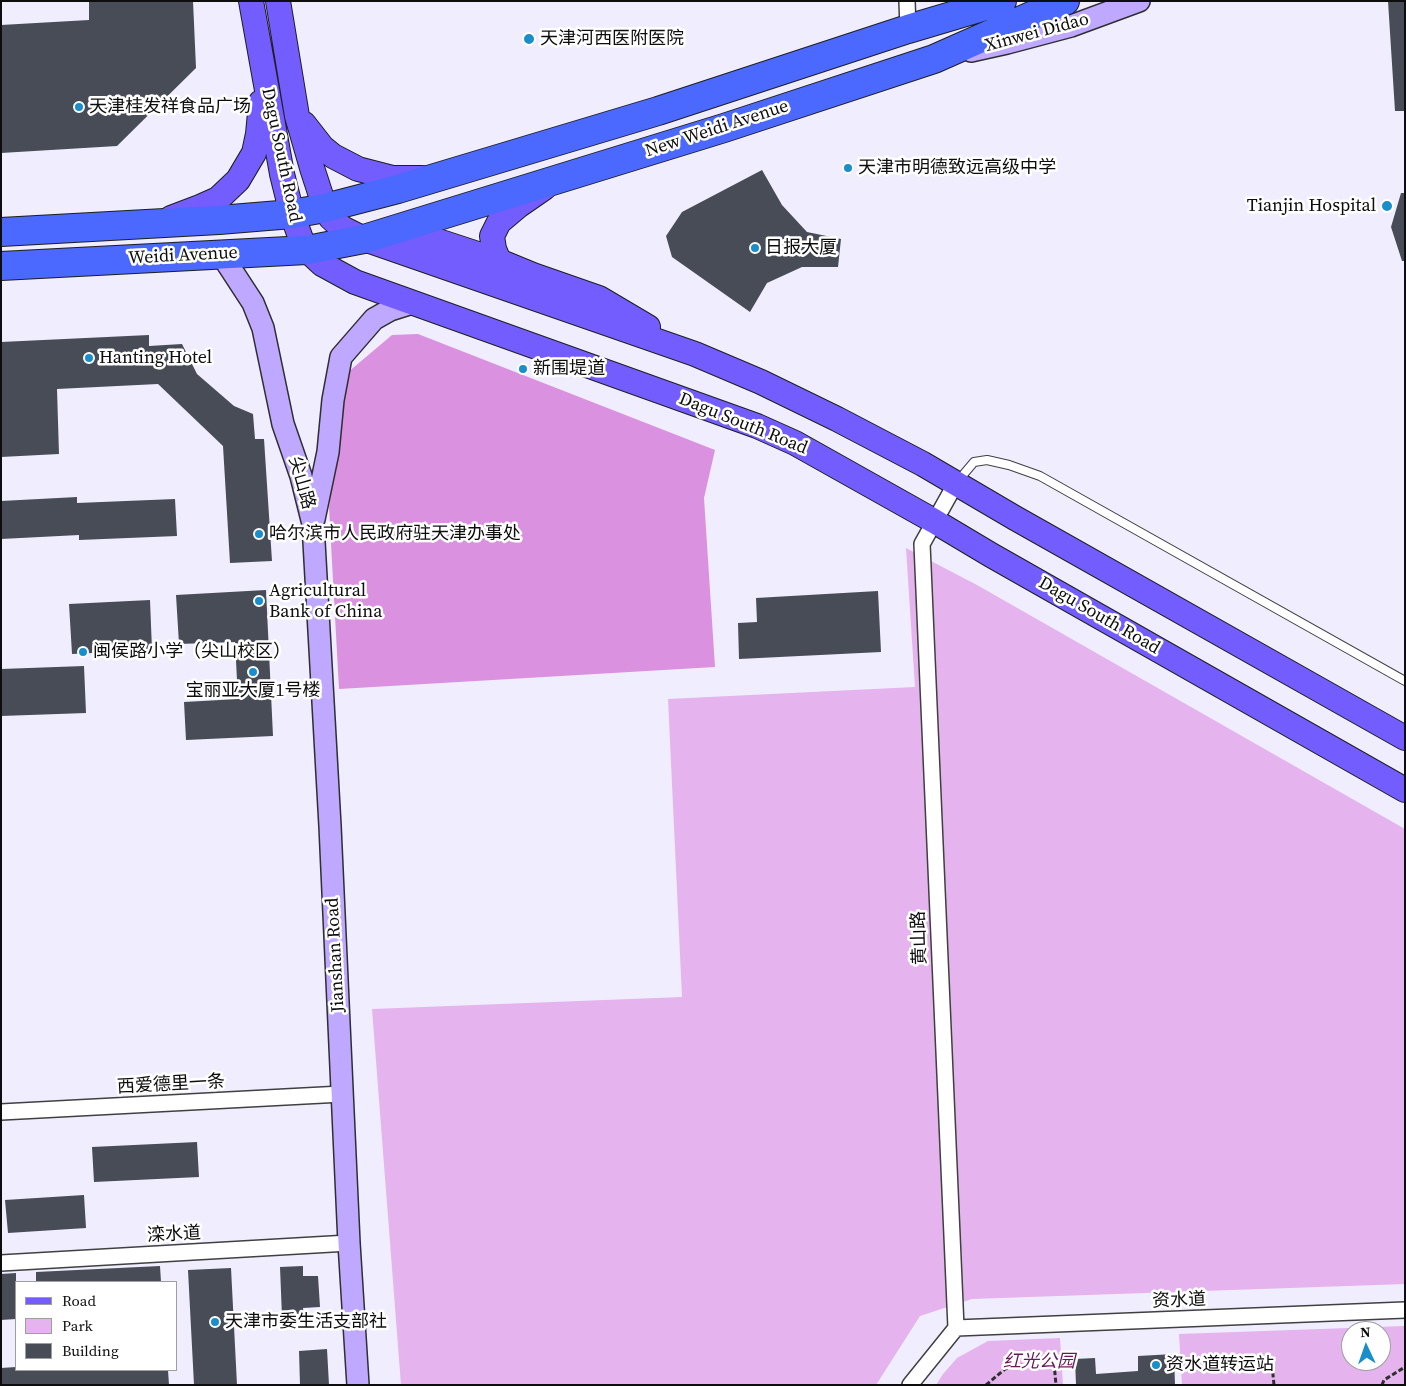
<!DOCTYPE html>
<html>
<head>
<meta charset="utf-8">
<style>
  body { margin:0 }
  #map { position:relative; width:1406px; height:1386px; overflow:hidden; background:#f0edff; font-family:"Source Serif 4",serif }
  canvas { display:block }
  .frame { position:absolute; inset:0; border:2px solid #0d0d0d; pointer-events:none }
  .legend { position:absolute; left:15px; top:1281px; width:162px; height:90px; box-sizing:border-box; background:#fff; border:1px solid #9e9e9e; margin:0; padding:6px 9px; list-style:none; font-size:15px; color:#0d0d0d }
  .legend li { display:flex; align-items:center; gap:10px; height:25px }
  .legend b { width:25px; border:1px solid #9e9e9e }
  .north { position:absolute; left:1341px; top:1321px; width:50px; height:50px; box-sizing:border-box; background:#fff; border:1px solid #9e9e9e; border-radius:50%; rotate:357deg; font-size:14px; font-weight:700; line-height:20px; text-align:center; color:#0d0d0d }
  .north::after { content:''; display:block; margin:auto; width:18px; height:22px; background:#198ec8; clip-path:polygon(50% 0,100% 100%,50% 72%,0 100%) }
</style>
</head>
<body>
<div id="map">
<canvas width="1406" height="1386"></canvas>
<div class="frame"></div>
<ul class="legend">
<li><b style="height:6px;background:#735dff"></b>Road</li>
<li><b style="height:14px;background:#e5b3ed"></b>Park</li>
<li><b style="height:14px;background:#484c56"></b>Building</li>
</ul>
<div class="north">N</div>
</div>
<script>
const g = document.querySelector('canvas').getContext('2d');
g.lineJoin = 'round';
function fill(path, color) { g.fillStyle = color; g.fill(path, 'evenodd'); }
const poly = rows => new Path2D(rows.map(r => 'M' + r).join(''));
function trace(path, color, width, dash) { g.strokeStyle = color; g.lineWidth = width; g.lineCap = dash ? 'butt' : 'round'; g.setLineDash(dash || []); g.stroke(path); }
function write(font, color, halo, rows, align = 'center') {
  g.font = font + ' "Source Serif 4","Noto Sans SC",serif'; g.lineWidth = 5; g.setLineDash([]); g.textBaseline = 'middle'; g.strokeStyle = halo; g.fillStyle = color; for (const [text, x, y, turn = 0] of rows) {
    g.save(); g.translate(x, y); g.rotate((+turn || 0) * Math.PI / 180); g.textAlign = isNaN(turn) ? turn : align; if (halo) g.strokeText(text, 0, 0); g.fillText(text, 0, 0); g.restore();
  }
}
fill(poly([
  [906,548,977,585,1405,829,1405,1284,972,1299,920,1316,876,1385,401,1385,372,1009,682,997,668,699,915,687],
  [1405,1326,1405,1385,1182,1385,1179,1334],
  [1351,1331,1381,1331,1381,1361,1351,1361],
  [1060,1338,1063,1385,936,1385,943,1374,957,1358,988,1341]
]), '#e5b3ed');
fill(poly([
  [418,334,715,450,704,498,715,667,339,689,329,507,347,373,392,335]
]), '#da91df');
fill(poly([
  [89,1,193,1,196,68,117,146,1,153,1,25,89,20],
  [1388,1,1405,1,1405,111,1395,111],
  [762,170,782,205,807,232,841,239,838,267,802,267,767,283,750,312,672,257,666,236,682,212],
  [1401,193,1405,193,1405,261,1402,261,1391,227],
  [149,335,149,346,182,344,197,374,234,406,253,414,255,439,264,439,272,561,230,563,223,446,158,384,57,389,59,454,1,457,1,342],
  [77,497,77,503,175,499,177,536,79,540,79,535,1,539,1,501],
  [266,590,273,736,186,740,184,702,238,699,235,642,179,644,176,595],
  [878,591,881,652,739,659,738,623,757,622,756,598],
  [150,600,152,650,72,654,69,604],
  [84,666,86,713,1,716,1,669],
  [197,1142,199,1177,94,1182,92,1147],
  [84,1195,86,1228,8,1233,5,1200],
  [160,1266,161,1282,36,1282,36,1272],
  [303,1266,303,1276,318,1276,320,1307,303,1308,304,1316,282,1317,280,1267],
  [231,1268,237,1385,194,1385,188,1270],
  [16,1273,16,1319,1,1320,1,1274],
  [327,1349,329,1385,300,1385,299,1351],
  [1174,1354,1175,1385,1076,1385,1075,1359,1095,1358,1096,1374,1138,1371,1138,1356],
  [16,1367,16,1370,168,1370,169,1385,1,1385,1,1368]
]), '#484c56');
const lane = poly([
  [957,482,974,462,987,460,1009,465,1040,476,1405,681]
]);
const street = poly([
  [907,1,908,29],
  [1,1112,342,1094],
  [1,1263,349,1243],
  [956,1328,1405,1310],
  [910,1385,956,1328,922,544,956,483]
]);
const secondary = poly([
  [971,51,1007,43,1071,26,1139,1],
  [221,254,253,303,263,328,283,424,301,476,313,524,330,826,349,1243,358,1385],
  [314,519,328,452,333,400,341,357,374,319,390,310,412,303]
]);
const primary = poly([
  [251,1,282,174,292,214,301,239,307,250,322,264,355,282,757,426,795,443,934,521,991,555,1405,790],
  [278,1,297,116,312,168,325,208,331,218,342,228,364,239,695,354,761,382,837,419,923,464,1015,518,1405,738],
  [304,124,322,147,333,156,358,169,393,178,422,178],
  [171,218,200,207,218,199,238,180,254,153,258,134,261,102],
  [385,238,408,236,435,240,499,261,533,275,599,298,648,327],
  [499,261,494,249,492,236,499,222,518,206,544,188]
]);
const highway = poly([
  [1,232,219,220,292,214,325,208,398,189,658,111,908,29,1002,1],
  [1,266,307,250,364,239,724,128,934,59,1065,1]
]);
trace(lane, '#404040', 10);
trace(street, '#404040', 18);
trace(secondary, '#2f2f2f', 24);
trace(primary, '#1e1e1e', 26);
trace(highway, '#1e1e1e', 30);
trace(poly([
  [1272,1365,1274,1385],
  [986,1385,1005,1369,1041,1360,1054,1363,1056,1385],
  [1382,1385,1384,1380,1405,1367]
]), '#2f2f2f', 3, [5, 2.5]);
trace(lane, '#fff', 8);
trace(street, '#fff', 15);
trace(secondary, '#bfa8ff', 21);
trace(primary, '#735dff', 24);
trace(highway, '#4b68ff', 28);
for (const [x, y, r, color] of [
  [529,39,6,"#198ec8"],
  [79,107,5,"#198ec8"],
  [848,168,5,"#198ec8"],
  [1387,206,6,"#198ec8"],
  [755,248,5,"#198ec8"],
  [89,358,5,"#198ec8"],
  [523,369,5,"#198ec8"],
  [259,534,5,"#198ec8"],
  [259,601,5,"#198ec8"],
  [83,652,5,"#198ec8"],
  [253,672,5,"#198ec8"],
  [215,1322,5,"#198ec8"],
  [1156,1365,5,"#198ec8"]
]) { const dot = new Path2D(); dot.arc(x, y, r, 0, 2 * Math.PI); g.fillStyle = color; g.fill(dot); trace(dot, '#fff', 2); }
write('18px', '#0d0d0d', '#fff', [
  ["Xinwei Didao",1037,33,-15],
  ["New Weidi Avenue",717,129,-18],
  ["Dagu South Road",281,155,78],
  ["Weidi Avenue",183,256,-3],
  ["Dagu South Road",743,424,22],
  ["尖山路",301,483,74],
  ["Dagu South Road",1099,616,30],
  ["黄山路",920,938,-92],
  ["Jianshan Road",336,955,-93],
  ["西爱德里一条",171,1085,-3],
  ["滦水道",174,1235,-3],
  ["资水道",1179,1301,-2]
]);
write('18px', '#0d0d0d', '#fff', [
  ["天津河西医附医院",540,39],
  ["天津桂发祥食品广场",89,107],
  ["天津市明德致远高级中学",858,168],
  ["Tianjin Hospital",1376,206,"right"],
  ["日报大厦",765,248],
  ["Hanting Hotel",99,358],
  ["新围堤道",533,369],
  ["哈尔滨市人民政府驻天津办事处",269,534],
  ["Agricultural",269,591],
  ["Bank of China",269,612],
  ["闽侯路小学（尖山校区）",93,652],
  ["宝丽亚大厦1号楼",253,691,"center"],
  ["天津市委生活支部社",225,1322],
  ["资水道转运站",1166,1365]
], 'left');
write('italic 18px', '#6a185c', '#fff', [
  ["红光公园",1039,1362]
]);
</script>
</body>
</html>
